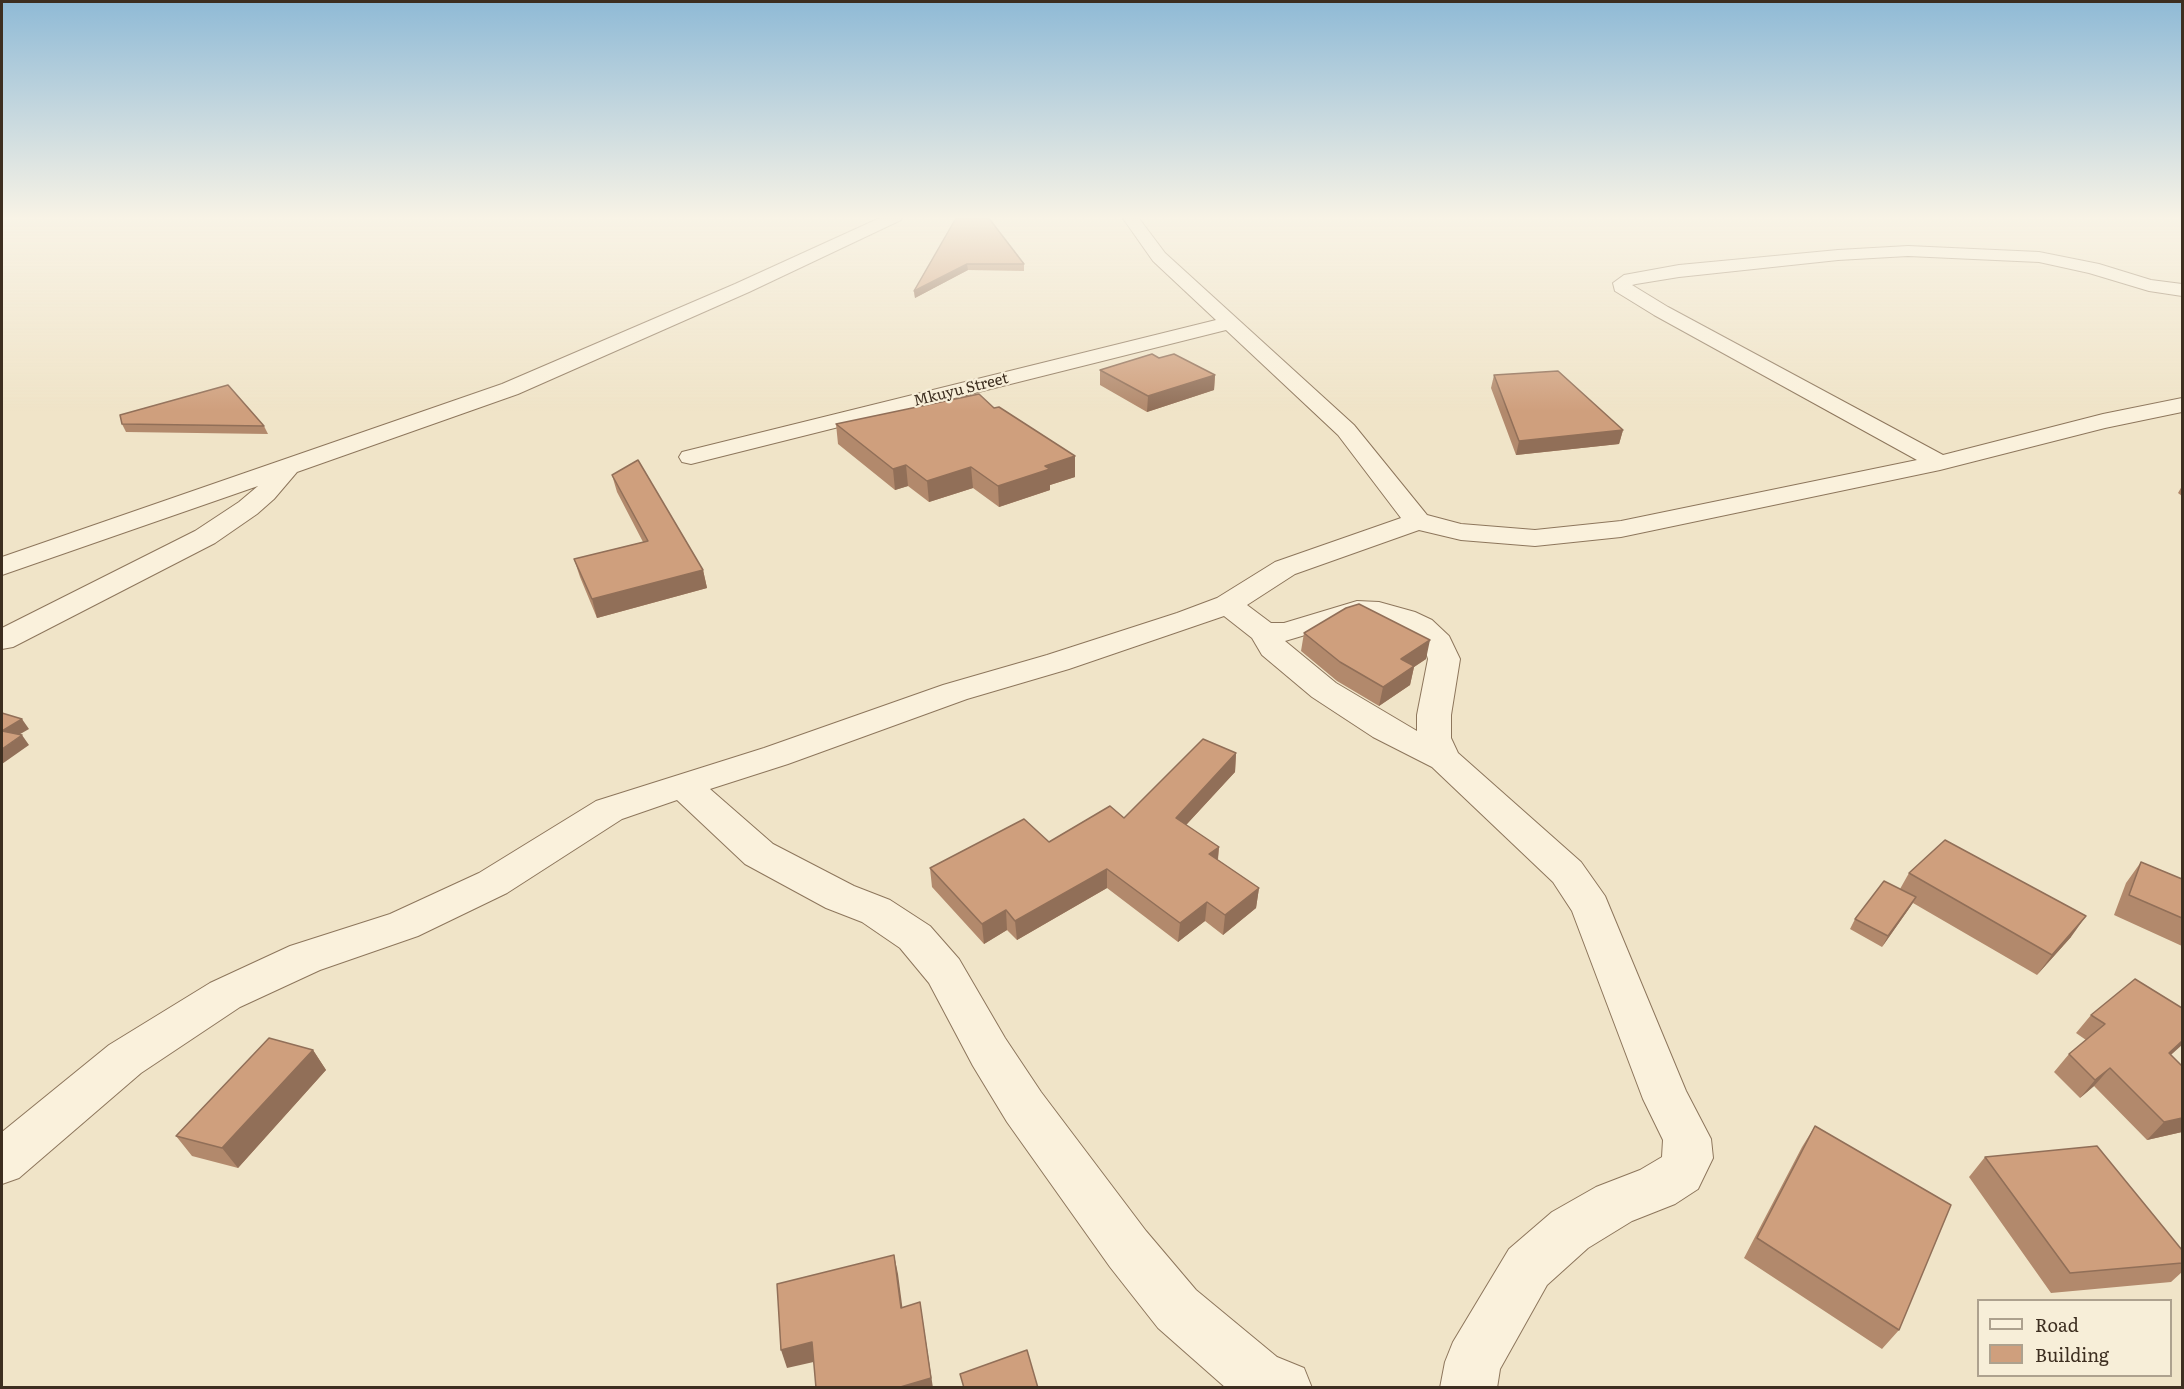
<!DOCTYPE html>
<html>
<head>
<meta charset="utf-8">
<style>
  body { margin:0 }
  #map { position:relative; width:2184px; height:1389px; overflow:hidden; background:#f0e4c8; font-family:Literata,serif }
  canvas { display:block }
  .frame { position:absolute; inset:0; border:3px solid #3d2e20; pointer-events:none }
  .legend { position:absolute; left:1977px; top:1299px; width:195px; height:78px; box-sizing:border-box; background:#f7eed8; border:2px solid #ada18e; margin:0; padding:8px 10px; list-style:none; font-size:18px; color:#3d2e20 }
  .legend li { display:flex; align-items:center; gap:12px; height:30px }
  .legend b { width:30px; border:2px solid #ada18e }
</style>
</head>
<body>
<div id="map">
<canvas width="2184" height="1389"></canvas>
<div class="frame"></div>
<ul class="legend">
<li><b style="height:8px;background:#faf1dc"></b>Road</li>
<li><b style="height:16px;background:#cf9f7d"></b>Building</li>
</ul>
</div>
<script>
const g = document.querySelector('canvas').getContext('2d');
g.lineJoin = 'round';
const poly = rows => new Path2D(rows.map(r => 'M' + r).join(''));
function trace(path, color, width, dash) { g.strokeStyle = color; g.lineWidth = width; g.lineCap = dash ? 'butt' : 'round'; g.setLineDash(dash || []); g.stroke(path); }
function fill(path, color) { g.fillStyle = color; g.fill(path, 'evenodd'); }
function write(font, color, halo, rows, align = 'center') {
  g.font = font + ' Literata,serif'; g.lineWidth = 4.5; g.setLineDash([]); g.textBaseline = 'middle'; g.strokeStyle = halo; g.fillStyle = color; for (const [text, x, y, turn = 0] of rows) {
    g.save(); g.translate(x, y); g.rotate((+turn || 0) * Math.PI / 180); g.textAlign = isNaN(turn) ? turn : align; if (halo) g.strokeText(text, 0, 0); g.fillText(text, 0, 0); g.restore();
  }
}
const minor = poly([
  [882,217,903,217,901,220,749,292,518,394,297,472,274,499,257,514,215,543,13,647,2,649,2,628,195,531,239,502,258,486,2,575,2,557,502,384,735,284,882,217],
  [1122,217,1138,217,1165,253,1354,425,1427,515,1461,524,1535,530,1621,521,1917,460,1654,315,1615,291,1613,283,1624,275,1679,265,1838,250,1908,246,2039,252,2099,264,2151,280,2182,284,2182,296,2149,291,2089,273,2039,262,1908,256,1838,260,1679,277,1636,284,1632,285,1668,307,1943,455,2103,414,2182,398,2182,412,2105,428,1940,470,1621,537,1535,546,1461,540,1419,530,1295,574,1247,605,1271,623,1284,623,1357,601,1379,602,1415,612,1432,620,1449,636,1460,659,1451,715,1451,738,1458,753,1581,862,1605,896,1686,1091,1711,1139,1713,1158,1698,1189,1675,1204,1632,1221,1588,1248,1547,1285,1500,1369,1497,1388,1440,1388,1445,1362,1453,1342,1509,1249,1552,1212,1596,1187,1640,1170,1662,1157,1663,1140,1643,1099,1572,911,1553,882,1432,767,1373,737,1312,697,1262,655,1252,638,1224,616,1069,669,967,699,788,764,710,789,773,844,854,886,890,900,930,926,959,959,1005,1038,1041,1092,1146,1231,1196,1290,1277,1357,1304,1368,1312,1388,1226,1388,1158,1328,1110,1267,1007,1122,973,1066,929,983,900,948,862,922,826,908,745,864,677,800,622,819,507,893,418,936,320,970,240,1007,141,1073,19,1178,2,1184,2,1132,109,1045,210,983,290,946,390,914,479,873,596,801,764,748,943,685,1047,655,1177,613,1217,598,1275,562,1401,518,1338,435,1226,330,691,464,682,462,679,457,682,452,1216,320,1153,261,1122,217],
  [1359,619,1377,620,1393,624,1410,634,1424,646,1428,659,1417,715,1417,731,1336,683,1285,641,1359,619]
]);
trace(minor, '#8d765c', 2);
fill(minor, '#faf1dc');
fill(poly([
  [956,218,1024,264,1024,271,968,270,915,298,914,291],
  [1159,358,1215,375,1214,390,1147,412,1100,385,1100,370],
  [1494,375,1623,430,1619,444,1516,455,1491,388],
  [994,408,1075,456,1075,477,1050,485,1050,490,999,507,973,488,929,502,908,486,895,490,838,444,836,424],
  [122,424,264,426,268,434,126,432],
  [612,475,703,570,707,588,597,618,580,577,574,559,643,542,617,492],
  [2182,486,2182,496,2178,493],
  [1304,633,1426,659,1414,667,1410,685,1379,706,1337,681,1301,651],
  [1236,753,1235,772,1186,825,1219,847,1218,860,1259,888,1256,908,1223,935,1205,921,1178,942,1107,888,1017,940,1007,930,984,944,932,887,930,868,1049,842,1124,818],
  [2141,862,2182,879,2182,946,2114,915,2126,883],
  [1909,873,2071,937,2037,975,1913,903,1882,947,1850,929,1855,919,1900,889],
  [2091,1015,2171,1055,2182,1132,2147,1140,2094,1086,2080,1098,2054,1072,2069,1054,2086,1040,2076,1033],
  [313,1050,326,1070,238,1168,192,1156,176,1136],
  [1815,1126,1899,1330,1882,1349,1744,1258,1802,1147],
  [1985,1157,2182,1250,2182,1272,2171,1282,2051,1293,1969,1177]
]), '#b2896c');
fill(poly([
  [967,264,968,270,915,298,914,291],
  [1215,375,1214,390,1147,412,1148,396],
  [1623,430,1619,444,1516,455,1519,441],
  [1075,456,1075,477,1050,485,1050,490,999,507,998,486,1045,466],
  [906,465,908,486,895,490,893,469],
  [971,467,973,488,929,502,927,481],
  [703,570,707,588,597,618,592,599],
  [1430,640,1426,659,1414,667,1410,685,1379,706,1383,687,1401,659],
  [22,719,29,729,8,741,2,731],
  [22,735,29,745,2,764,2,749],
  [1236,753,1235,772,1175,837,1176,818],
  [1219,847,1217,866,1209,854],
  [1107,869,1107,888,1017,940,1015,921],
  [1259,888,1256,908,1223,935,1225,915],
  [1916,897,1910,907,1882,947,1888,936],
  [1207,902,1205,921,1178,942,1180,923],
  [1006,910,1007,930,984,944,982,924],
  [2086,916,2071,937,2037,975,2052,955],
  [2182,1041,2182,1045,2153,1071,2169,1053],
  [313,1050,326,1070,238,1168,222,1148],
  [2110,1068,2094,1086,2080,1098,2095,1080],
  [2182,1118,2182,1132,2147,1140,2164,1122],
  [894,1255,898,1274,905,1327,901,1308],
  [920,1302,933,1388,897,1388],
  [812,1342,818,1361,787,1368,781,1350]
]), '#916f58');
const building = poly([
  [964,217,988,217,1024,264,967,264,914,291,956,218,964,217],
  [1152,354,1159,358,1174,354,1215,375,1148,396,1100,370,1152,354],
  [1558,371,1623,430,1519,441,1494,375,1558,371],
  [228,385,264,426,122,424,120,415,228,385],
  [979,394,994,408,999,407,1075,456,1045,466,1050,469,998,486,971,467,927,481,906,465,893,469,836,424,979,394],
  [638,460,703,570,592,599,574,559,648,541,612,475,638,460],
  [1359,604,1430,640,1401,659,1414,666,1383,687,1340,662,1304,633,1346,608,1359,604],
  [2,713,22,719,2,731,2,713],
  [2,731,22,735,2,749,2,731],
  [1203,739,1236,753,1176,818,1219,847,1209,854,1259,888,1225,915,1207,902,1180,923,1107,869,1015,921,1006,910,982,924,930,868,1024,819,1049,842,1110,806,1124,818,1203,739],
  [1945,840,2086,916,2052,955,1909,873,1945,840],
  [2141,862,2182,879,2182,918,2129,895,2141,862],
  [1884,881,1916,897,1888,936,1855,919,1884,881],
  [2135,979,2182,1008,2182,1041,2169,1053,2182,1066,2182,1118,2164,1122,2110,1068,2095,1080,2069,1054,2105,1024,2091,1015,2135,979],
  [269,1038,313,1050,222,1148,176,1136,269,1038],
  [1815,1126,1951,1205,1899,1330,1757,1238,1815,1126],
  [2097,1146,2182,1250,2182,1263,2070,1273,1985,1157,2097,1146],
  [894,1255,901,1308,920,1302,931,1378,897,1388,816,1388,812,1342,781,1350,777,1284,894,1255],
  [1027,1350,1038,1388,964,1388,960,1374,1027,1350]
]);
fill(building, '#cf9f7d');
trace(building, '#916f58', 1.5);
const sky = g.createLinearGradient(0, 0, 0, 411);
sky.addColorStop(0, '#8fbad6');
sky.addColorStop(0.53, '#f8f3e6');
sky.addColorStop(1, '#f8f3e600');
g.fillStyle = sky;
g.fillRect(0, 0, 2184, 411);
write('15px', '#3d2e20', '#f7eed8', [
  ["Mkuyu Street",961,390,-14]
]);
</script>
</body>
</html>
